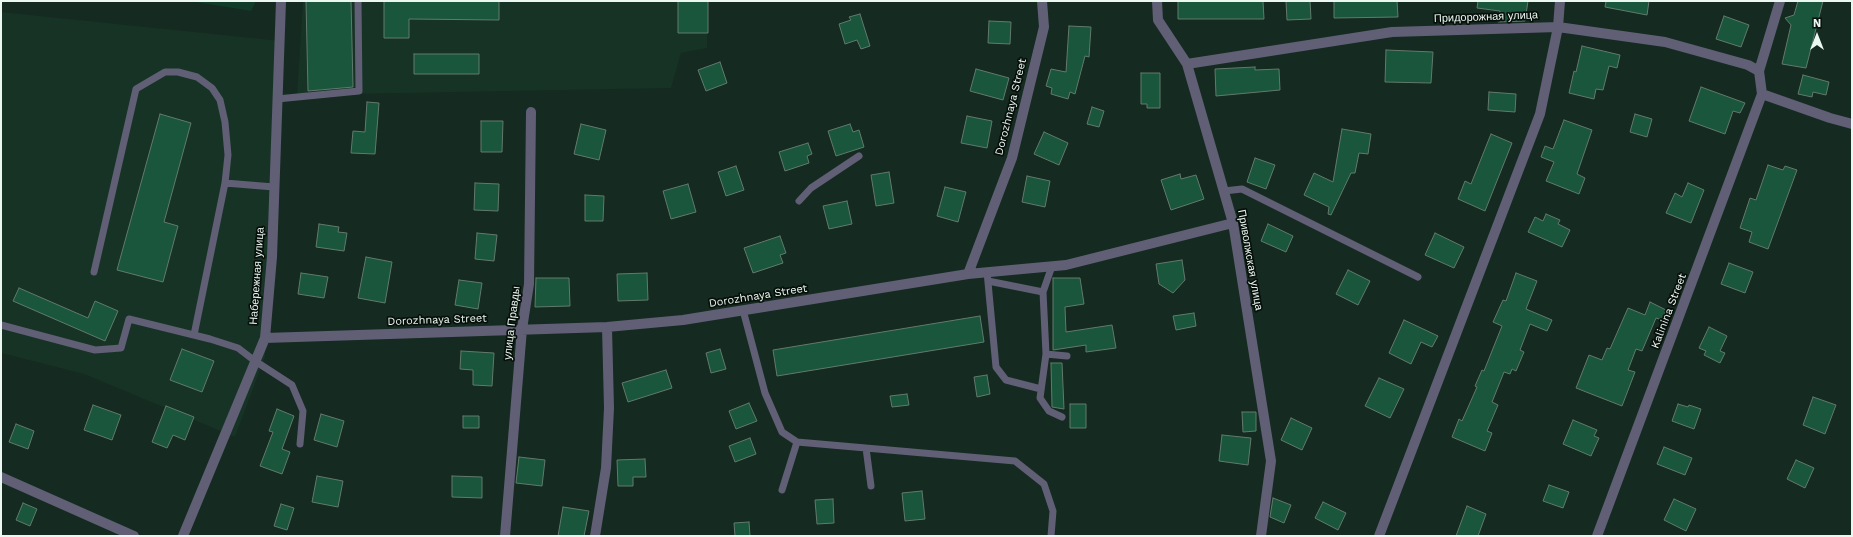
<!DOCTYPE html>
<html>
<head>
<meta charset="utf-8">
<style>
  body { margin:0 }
  #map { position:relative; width:1853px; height:537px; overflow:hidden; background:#152a20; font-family:"Work Sans",sans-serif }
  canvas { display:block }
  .frame { position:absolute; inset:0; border:2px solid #ebf8f1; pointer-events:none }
  .north { position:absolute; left:1797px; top:16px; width:40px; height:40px; -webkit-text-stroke:3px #08100c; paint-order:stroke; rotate:0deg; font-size:11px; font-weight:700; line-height:16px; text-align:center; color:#ebf8f1 }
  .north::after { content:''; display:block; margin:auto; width:14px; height:18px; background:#ebf8f1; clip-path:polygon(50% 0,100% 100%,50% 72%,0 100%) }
</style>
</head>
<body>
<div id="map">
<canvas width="1853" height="537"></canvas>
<div class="frame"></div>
<div class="north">N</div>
</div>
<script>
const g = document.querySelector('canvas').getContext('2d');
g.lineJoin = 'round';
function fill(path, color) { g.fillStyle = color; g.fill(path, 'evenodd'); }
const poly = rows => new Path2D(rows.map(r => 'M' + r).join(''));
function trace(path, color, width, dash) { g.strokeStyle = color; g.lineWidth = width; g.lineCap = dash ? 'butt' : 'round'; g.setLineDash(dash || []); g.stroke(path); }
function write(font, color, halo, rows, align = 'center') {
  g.font = font + ' "Work Sans",sans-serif'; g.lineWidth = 3.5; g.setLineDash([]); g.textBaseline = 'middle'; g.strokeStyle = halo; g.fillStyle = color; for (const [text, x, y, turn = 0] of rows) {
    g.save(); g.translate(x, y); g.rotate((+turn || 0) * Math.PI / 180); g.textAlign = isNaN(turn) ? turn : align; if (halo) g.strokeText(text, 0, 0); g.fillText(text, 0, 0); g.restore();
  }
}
fill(poly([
  [303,1,708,1,707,48,681,53,671,88,297,95],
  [1,12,281,41,265,357,235,437,84,374,1,353]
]), '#163325');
fill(poly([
  [190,1,256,1,251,11]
]), '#103c29');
const building = poly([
  [306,1,351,1,353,87,308,91,306,1],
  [384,1,499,1,499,20,409,19,409,38,384,38,384,1],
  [678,1,708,1,708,33,678,33,678,1],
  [1178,1,1263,1,1264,19,1178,19,1178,1],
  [1286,1,1310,1,1311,19,1287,20,1286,1],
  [1334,1,1397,1,1398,17,1334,18,1334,1],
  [1478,1,1528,1,1525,21,1498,22,1500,11,1477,8,1478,1],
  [1606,1,1649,1,1647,15,1605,7,1606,1],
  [1798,1,1823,1,1806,68,1782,64,1791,25,1785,18,1794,15,1798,1],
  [860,14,870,46,861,49,857,40,845,44,839,24,851,20,849,17,860,14],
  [1724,16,1749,25,1741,47,1716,39,1724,16],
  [989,21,1011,22,1010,44,988,43,989,21],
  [1069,26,1091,27,1089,57,1085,56,1075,94,1070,92,1068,99,1051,94,1052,88,1046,86,1051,69,1066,72,1069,26],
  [1582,46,1620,55,1617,68,1609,66,1603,90,1596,89,1594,99,1569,93,1574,71,1576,72,1582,46],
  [1386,50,1433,52,1431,83,1385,82,1386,50],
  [414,54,479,54,479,74,414,74,414,54],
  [720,62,727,83,706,91,698,70,720,62],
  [1255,67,1255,70,1279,69,1280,90,1216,96,1215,69,1255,67],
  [976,69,1009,78,1003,100,970,91,976,69],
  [1141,73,1160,73,1160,108,1147,108,1147,104,1141,104,1141,73],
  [1803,75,1829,82,1826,95,1813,92,1812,97,1798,94,1803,75],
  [1701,87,1745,103,1740,113,1733,111,1725,134,1689,121,1701,87],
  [1489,92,1516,94,1515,112,1488,110,1489,92],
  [367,102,379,103,375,154,351,153,353,131,365,132,367,102],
  [1092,107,1104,111,1099,127,1087,124,1092,107],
  [160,114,191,123,164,222,178,226,163,282,117,270,160,114],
  [1635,114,1652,119,1647,137,1630,132,1635,114],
  [967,116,992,121,987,148,961,143,967,116],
  [1564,120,1592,130,1577,174,1585,178,1579,194,1546,181,1554,162,1541,157,1545,146,1553,149,1564,120],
  [481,121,503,121,502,152,481,152,481,121],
  [581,124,606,130,599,160,574,154,581,124],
  [850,124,853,132,859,130,864,147,836,156,828,131,850,124],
  [1342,129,1371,134,1368,154,1359,153,1355,173,1351,173,1331,215,1328,214,1329,207,1304,195,1314,173,1333,182,1342,129],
  [1044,132,1068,143,1059,165,1034,154,1044,132],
  [1491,134,1512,143,1485,211,1458,199,1465,181,1471,184,1491,134],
  [808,143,812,154,807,156,809,163,785,171,779,152,808,143],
  [1255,158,1275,165,1266,189,1247,182,1255,158],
  [1768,165,1783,170,1785,166,1797,170,1768,249,1749,242,1752,232,1740,228,1750,198,1756,200,1768,165],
  [736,166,744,190,726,196,718,172,736,166],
  [889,172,894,203,876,206,871,175,889,172],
  [1180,174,1181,179,1196,175,1204,199,1171,210,1161,180,1180,174],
  [1027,176,1050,181,1045,207,1022,202,1027,176],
  [475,183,499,184,498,211,474,210,475,183],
  [1688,183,1704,190,1691,223,1666,213,1675,193,1682,197,1688,183],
  [688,184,696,212,671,219,663,191,688,184],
  [945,187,966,192,958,222,937,216,945,187],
  [585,195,604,196,603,221,585,221,585,195],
  [847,201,852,224,829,229,823,206,847,201],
  [1546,214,1560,220,1558,224,1570,230,1562,247,1528,232,1535,217,1543,221,1546,214],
  [319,224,339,227,338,232,347,233,344,251,316,247,319,224],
  [1268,224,1293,236,1286,252,1261,241,1268,224],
  [477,233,497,235,494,261,475,259,477,233],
  [1435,233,1464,247,1454,268,1425,255,1435,233],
  [780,236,786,253,780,255,783,263,753,273,744,248,780,236],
  [366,257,392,262,385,303,358,298,366,257],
  [1182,260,1185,280,1173,293,1159,284,1156,264,1182,260],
  [1729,263,1753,272,1745,293,1721,284,1729,263],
  [1348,270,1370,281,1358,305,1336,294,1348,270],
  [301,273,328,277,324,298,298,294,301,273],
  [647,273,648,300,618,301,617,274,647,273],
  [1516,273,1537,281,1526,309,1552,320,1547,331,1530,324,1520,350,1524,352,1516,371,1512,369,1510,374,1504,372,1492,402,1498,405,1487,431,1492,433,1485,451,1452,437,1459,419,1462,421,1477,387,1475,386,1482,370,1484,371,1502,326,1493,322,1503,300,1506,301,1516,273],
  [536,278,569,278,570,306,535,307,536,278],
  [1053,278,1080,278,1084,304,1065,307,1066,332,1112,325,1116,348,1086,352,1086,345,1053,350,1053,278],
  [459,280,482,283,478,309,455,305,459,280],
  [19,288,88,318,95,301,118,311,105,341,13,301,19,288],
  [1650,302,1666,310,1662,320,1656,318,1642,351,1636,349,1628,370,1635,372,1622,406,1576,388,1589,355,1602,360,1607,348,1610,349,1628,308,1645,315,1650,302],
  [1194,313,1196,326,1176,330,1173,316,1194,313],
  [980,316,984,342,777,376,773,350,980,316],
  [1404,320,1438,336,1432,347,1421,342,1411,364,1389,353,1404,320],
  [1709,327,1727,336,1720,351,1725,353,1720,363,1704,355,1706,351,1699,348,1709,327],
  [182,349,214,361,202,392,170,380,182,349],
  [720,349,726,369,711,373,706,353,720,349],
  [461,351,494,353,492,386,473,385,473,370,460,369,461,351],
  [1051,363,1062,363,1064,409,1052,407,1051,363],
  [666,370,672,388,628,402,622,383,666,370],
  [987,375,990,394,977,397,974,377,987,375],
  [1379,378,1404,389,1390,418,1365,406,1379,378],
  [907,394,909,405,892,407,890,396,907,394],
  [1813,397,1836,405,1825,434,1803,425,1813,397],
  [749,403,757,421,736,429,729,411,749,403],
  [1070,404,1086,404,1086,428,1070,428,1070,404],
  [1678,404,1688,407,1689,405,1701,409,1694,429,1672,421,1678,404],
  [93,405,121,415,112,440,84,430,93,405],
  [166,406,194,417,185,440,173,435,167,448,152,442,166,406],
  [277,409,294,416,282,449,290,452,282,474,260,466,273,432,269,431,277,409],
  [1242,412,1256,412,1256,431,1243,432,1242,412],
  [321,414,344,421,337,447,314,440,321,414],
  [463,416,479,416,479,428,463,428,463,416],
  [1291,418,1312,428,1302,450,1281,440,1291,418],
  [1573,420,1597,430,1594,436,1599,438,1591,456,1563,444,1573,420],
  [16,424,34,431,28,449,9,442,16,424],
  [1222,435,1251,438,1248,465,1219,461,1222,435],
  [750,438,756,454,735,462,729,446,750,438],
  [1664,447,1692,458,1685,475,1657,464,1664,447],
  [519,457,545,460,542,486,516,483,519,457],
  [645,459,646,477,633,477,633,486,618,486,617,460,645,459],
  [1796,460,1814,468,1805,488,1787,479,1796,460],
  [317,476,343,481,338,507,312,502,317,476],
  [452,476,482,477,482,498,452,497,452,476],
  [1549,485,1569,492,1563,508,1543,501,1549,485],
  [922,491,925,519,905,521,902,493,922,491],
  [1273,498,1291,505,1284,523,1270,517,1273,498],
  [833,499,834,523,817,524,815,500,833,499],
  [1674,499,1696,509,1686,531,1664,520,1674,499],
  [1323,502,1346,513,1338,530,1315,518,1323,502],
  [23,503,37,509,30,526,16,520,23,503],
  [281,504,294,508,287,530,274,526,281,504],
  [1467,506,1486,514,1478,536,1456,536,1467,506],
  [563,507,589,511,584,536,558,536,563,507],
  [749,522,750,536,735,536,734,523,749,522]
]);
fill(building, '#19563c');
trace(building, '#627a6d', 1);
trace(poly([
  [277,99,359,91,358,1],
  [225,183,274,187],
  [1224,191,1242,189,1418,277],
  [799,201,811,188,859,156],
  [1052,266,1043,292,1046,354,1040,398,1049,411,1062,417],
  [94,272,136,89,165,72,178,72,197,77,212,88,220,100,225,122,228,155,225,183,194,335],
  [987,272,996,367,1006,380,1041,389],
  [988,281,1043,292],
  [743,310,765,393,782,432,797,442,1015,461,1044,484,1053,511,1051,536],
  [1,325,95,350,121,348,129,319,210,339,238,348,255,361,292,385,303,411,300,444],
  [1046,354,1067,356],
  [866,448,871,486],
  [782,490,797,442]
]), '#605f75', 7);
trace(poly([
  [1157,1,1158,20,1187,64,1233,223,1271,461,1261,536],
  [1187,64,1392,32,1558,27,1665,42,1748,65,1759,71],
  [1762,94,1830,118,1852,124],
  [968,274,1066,265,1233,223],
  [265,338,607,327,683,320,968,274,1012,158,1044,27,1042,1],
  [1,477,134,536],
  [183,536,265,338,272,257,281,1],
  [505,536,522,329,529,284,531,112],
  [595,536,606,468,609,408,607,327],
  [1379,536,1540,114,1558,27,1560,1],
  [1597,536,1762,94,1759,71,1780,1]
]), '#605f75', 10);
write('11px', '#ebf8f1', '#08100c', [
  ["Придорожная улица",1486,17,-2],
  ["Dorozhnaya Street",1011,107,-76],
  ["Приволжская улица",1250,260,80],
  ["Набережная улица",257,276,-86],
  ["Dorozhnaya Street",758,296,-9],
  ["Kalinina Street",1669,311,-69],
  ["Dorozhnaya Street",437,320,-2],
  ["улица Правды",512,323,-83]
]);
</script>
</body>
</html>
